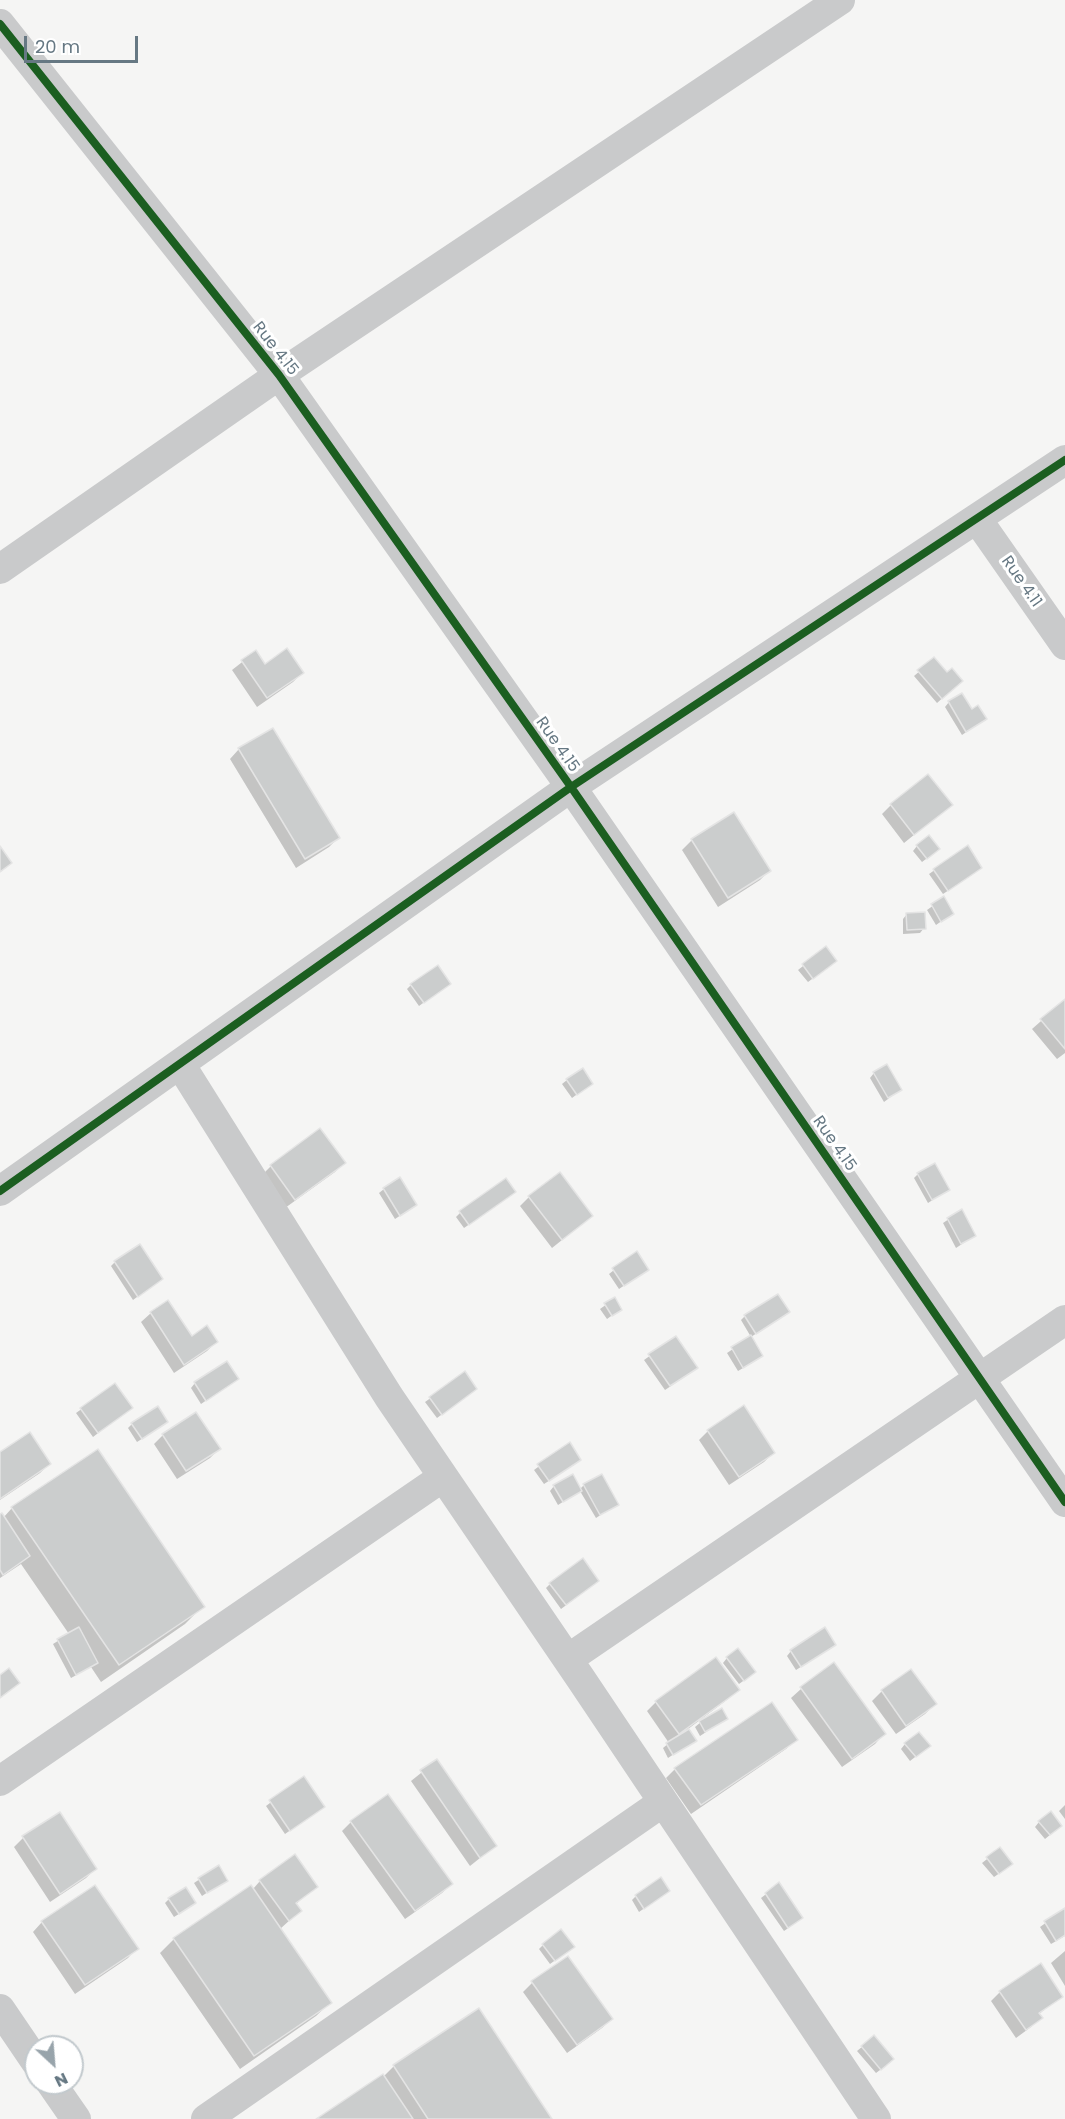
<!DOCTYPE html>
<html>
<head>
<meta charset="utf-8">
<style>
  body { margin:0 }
  #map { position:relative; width:1065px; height:2119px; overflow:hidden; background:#f5f5f4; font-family:Poppins,sans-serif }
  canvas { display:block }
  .north { position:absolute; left:24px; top:2035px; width:60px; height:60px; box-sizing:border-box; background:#fff; border:2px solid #c2c9cd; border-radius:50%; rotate:154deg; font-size:16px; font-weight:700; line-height:24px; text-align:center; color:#667883 }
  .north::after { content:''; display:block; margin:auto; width:21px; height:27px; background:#98a4ab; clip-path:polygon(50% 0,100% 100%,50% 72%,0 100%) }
  .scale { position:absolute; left:24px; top:36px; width:114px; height:27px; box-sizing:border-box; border:3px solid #667883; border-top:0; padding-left:8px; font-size:18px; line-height:21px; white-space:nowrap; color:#667883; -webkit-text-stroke:4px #fff; paint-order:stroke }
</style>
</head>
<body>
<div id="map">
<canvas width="1065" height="2119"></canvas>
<div class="north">N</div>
<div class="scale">20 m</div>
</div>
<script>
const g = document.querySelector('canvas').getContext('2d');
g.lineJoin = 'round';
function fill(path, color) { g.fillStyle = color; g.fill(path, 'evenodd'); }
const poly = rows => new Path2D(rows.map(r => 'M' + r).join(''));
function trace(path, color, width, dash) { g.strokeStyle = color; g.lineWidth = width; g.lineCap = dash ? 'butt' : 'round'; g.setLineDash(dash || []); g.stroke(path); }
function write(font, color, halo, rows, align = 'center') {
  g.font = font + ' Poppins,sans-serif'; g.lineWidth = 6; g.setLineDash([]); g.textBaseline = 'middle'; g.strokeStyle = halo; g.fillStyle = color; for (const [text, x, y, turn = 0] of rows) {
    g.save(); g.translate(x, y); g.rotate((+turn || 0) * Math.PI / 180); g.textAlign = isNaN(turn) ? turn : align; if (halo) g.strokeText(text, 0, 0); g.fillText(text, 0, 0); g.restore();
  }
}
fill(poly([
  [255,652,265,666,302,673,293,682,257,707,232,670],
  [934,659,957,685,937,703,914,676],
  [949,702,985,719,962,735,945,707],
  [239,749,338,838,329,847,296,868,230,759],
  [891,805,951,805,904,843,882,814],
  [734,814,769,871,760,880,718,907,682,850,692,840],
  [917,846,934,853,922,862,913,851],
  [968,847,976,872,943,894,929,874],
  [944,898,953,913,936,925,927,910],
  [907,914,924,928,920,933,903,934,903,919],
  [826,948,831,965,808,982,798,970],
  [449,984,419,1006,407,989,411,985],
  [1065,1000,1065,1053,1057,1059,1032,1029],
  [874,1073,900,1090,884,1102,870,1078],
  [567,1080,591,1084,572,1098,562,1084],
  [344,1162,335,1172,285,1208,262,1175,271,1166],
  [918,1174,948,1190,928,1203,914,1178],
  [384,1189,416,1205,395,1219,379,1193],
  [510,1196,464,1228,456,1217,460,1213],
  [529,1197,592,1216,552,1248,520,1206],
  [961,1211,974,1236,956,1248,943,1223],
  [636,1253,647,1270,619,1289,609,1274],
  [115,1262,161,1279,133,1300,111,1266],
  [614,1299,621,1309,607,1319,600,1309],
  [167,1302,191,1338,216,1342,207,1351,174,1373,141,1322,151,1313],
  [788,1312,751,1337,741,1320,745,1316],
  [751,1337,757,1360,738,1371,727,1353],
  [675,1338,692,1372,665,1390,644,1360],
  [465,1374,471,1393,437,1418,425,1402],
  [237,1379,201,1404,191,1388,195,1383],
  [115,1385,131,1408,93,1437,76,1413],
  [132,1424,162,1426,137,1442,128,1428],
  [708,1431,773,1453,764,1462,729,1485,699,1440],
  [163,1435,219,1449,210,1458,177,1479,154,1444],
  [569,1444,575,1464,544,1484,534,1470],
  [0,1453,49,1464,40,1473,0,1500],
  [584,1485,617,1504,596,1518,580,1491,558,1505,550,1491,554,1486,580,1489],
  [12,1508,203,1606,185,1624,101,1682,91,1667,71,1678,53,1644,69,1634,21,1564,0,1578,0,1516,3,1518],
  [550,1584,593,1585,561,1609,546,1588],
  [829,1649,796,1670,787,1656,791,1651],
  [727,1658,750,1676,739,1684,723,1663],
  [834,1664,884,1734,875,1744,842,1767,791,1698,801,1689],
  [911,1671,935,1704,925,1714,896,1734,872,1701,882,1691],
  [738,1690,728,1699,688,1729,695,1740,668,1758,663,1748,669,1743,647,1711,656,1702],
  [726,1719,700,1736,695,1727,701,1722],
  [796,1740,786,1749,691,1814,666,1778,675,1769],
  [905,1744,924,1750,910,1761,901,1749],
  [436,1761,495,1846,470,1866,411,1781],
  [303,1778,318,1811,285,1834,266,1806],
  [1065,1805,1065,1819,1059,1811],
  [59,1814,95,1869,86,1878,50,1902,14,1847,23,1838],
  [351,1822,451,1884,442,1893,405,1919,342,1831],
  [1039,1822,1056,1830,1045,1839,1035,1827],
  [1000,1849,1007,1868,994,1877,982,1863],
  [218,1867,226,1880,202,1896,194,1883],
  [260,1881,316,1886,295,1905,300,1911,280,1929,330,2003,316,2016,240,2069,160,1953,174,1939,253,1889],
  [778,1885,797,1922,784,1931,761,1898],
  [669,1891,639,1912,632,1900,636,1896],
  [169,1899,190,1907,174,1917,165,1903],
  [1065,1909,1065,1936,1051,1944,1040,1927],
  [42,1922,137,1948,128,1958,75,1994,33,1932],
  [543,1945,568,1951,550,1964,539,1949],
  [1065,1951,1065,1986,1051,1963],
  [532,1983,612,2019,602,2028,567,2053,523,1992],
  [1000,1992,1061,1996,1038,2015,1041,2018,1031,2027,1016,2038,991,2001],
  [478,2010,550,2119,319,2119,383,2077,394,2066],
  [874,2037,888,2064,876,2073,857,2051]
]), '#0003');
const building = poly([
  [287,648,304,673,267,698,241,660,256,650,265,664,287,648],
  [934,657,947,672,952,668,963,681,942,699,917,670,934,657],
  [962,693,972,709,978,705,987,719,966,732,948,701,962,693],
  [273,728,340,838,305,859,238,748,273,728],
  [928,774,953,805,914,835,890,804,928,774],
  [734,812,771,871,728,898,691,839,734,812],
  [929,835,940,849,927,859,916,845,929,835],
  [968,845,982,868,948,891,933,869,968,845],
  [0,846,12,863,0,872,0,846],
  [944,896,954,914,941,922,931,904,944,896],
  [925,912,926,929,907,930,906,913,925,912],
  [826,946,837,961,813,979,802,964,826,946],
  [438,965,451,984,424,1003,410,984,438,965],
  [1065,999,1065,1049,1040,1019,1065,999],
  [887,1064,902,1090,888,1098,873,1072,887,1064],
  [583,1068,593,1084,577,1095,566,1079,583,1068],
  [320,1128,346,1163,295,1200,270,1165,320,1128],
  [935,1163,950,1190,932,1200,917,1173,935,1163],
  [560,1172,593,1216,562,1240,528,1196,560,1172],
  [400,1177,417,1205,400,1216,383,1188,400,1177],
  [506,1178,516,1192,469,1225,459,1211,506,1178],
  [962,1209,976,1236,961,1244,947,1218,962,1209],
  [140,1244,163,1279,138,1297,114,1261,140,1244],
  [637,1251,649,1270,624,1286,612,1268,637,1251],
  [778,1294,790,1312,756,1334,744,1315,778,1294],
  [615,1297,622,1310,612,1316,604,1303,615,1297],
  [168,1300,192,1336,207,1325,218,1342,184,1365,150,1312,168,1300],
  [751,1335,763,1356,743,1368,731,1347,751,1335],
  [676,1336,698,1368,670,1386,648,1354,676,1336],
  [227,1361,239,1379,206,1401,194,1382,227,1361],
  [465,1371,477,1389,442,1415,429,1397,465,1371],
  [115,1383,133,1408,98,1433,80,1408,115,1383],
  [744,1405,775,1453,739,1477,707,1430,744,1405],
  [158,1406,168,1422,142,1439,131,1423,158,1406],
  [196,1412,221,1449,186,1471,162,1434,196,1412],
  [30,1432,51,1464,0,1499,0,1452,30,1432],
  [570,1442,581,1460,549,1481,537,1464,570,1442],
  [98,1449,205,1607,119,1665,11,1507,98,1449],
  [573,1474,582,1491,563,1502,553,1485,573,1474],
  [602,1474,619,1505,600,1515,583,1484,602,1474],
  [2,1513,30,1556,3,1575,0,1570,0,1514,2,1513],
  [583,1558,599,1581,566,1605,549,1583,583,1558],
  [79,1627,98,1663,76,1675,57,1639,79,1627],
  [825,1627,836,1645,801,1667,790,1650,825,1627],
  [738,1648,756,1672,744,1681,726,1657,738,1648],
  [716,1657,740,1690,679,1734,655,1701,716,1657],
  [834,1662,886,1734,852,1759,800,1687,834,1662],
  [9,1668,20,1683,0,1698,0,1675,9,1668],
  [911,1669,937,1704,906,1726,881,1690,911,1669],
  [772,1702,798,1740,701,1805,674,1768,772,1702],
  [722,1708,728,1719,705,1732,699,1721,722,1708],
  [689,1729,697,1741,673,1755,666,1743,689,1729],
  [919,1732,931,1746,916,1757,904,1743,919,1732],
  [437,1759,497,1846,480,1858,420,1770,437,1759],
  [304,1776,325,1807,290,1831,269,1800,304,1776],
  [388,1794,453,1884,415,1911,350,1821,388,1794],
  [1051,1811,1062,1826,1050,1835,1038,1821,1051,1811],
  [60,1812,97,1869,60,1894,22,1836,60,1812],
  [1000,1847,1013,1864,999,1874,986,1857,1000,1847],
  [295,1854,318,1887,296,1903,302,1911,289,1921,259,1880,295,1854],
  [219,1865,228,1881,207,1893,198,1878,219,1865],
  [661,1877,670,1891,644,1909,635,1895,661,1877],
  [779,1882,803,1918,788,1928,765,1893,779,1882],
  [95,1885,139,1949,85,1985,41,1921,95,1885],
  [251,1885,332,2003,254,2056,173,1938,251,1885],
  [186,1887,196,1903,179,1914,168,1898,186,1887],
  [1065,1908,1065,1935,1056,1941,1044,1921,1065,1908],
  [561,1929,575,1947,555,1961,542,1944,561,1929],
  [568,1956,613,2019,577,2045,531,1981,568,1956],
  [1041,1963,1063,1997,1039,2013,1043,2018,1026,2030,999,1991,1041,1963],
  [479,2008,552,2119,428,2119,393,2065,479,2008],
  [874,2035,894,2059,881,2070,861,2046,874,2035],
  [383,2074,413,2119,316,2119,383,2074]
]);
fill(building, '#cbcdcd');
trace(building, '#e4e4e4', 1.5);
trace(poly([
  [0,24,279,375,571,787,1065,1502],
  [977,519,1065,645],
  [0,569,279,375,840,0],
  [180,1064,389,1397,581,1679,876,2119],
  [0,1191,571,787,1065,460],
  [568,1659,1065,1320],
  [0,1781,443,1477],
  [0,2009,36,2062],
  [51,2083,76,2119],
  [206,2119,663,1802]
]), '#c9cacb', 30);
trace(poly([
  [0,24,279,375,571,787,1065,1502],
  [0,1191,571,787,1065,460]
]), '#1b5e20', 8);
write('16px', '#667883', '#fff', [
  ["Rue 4.15",275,349,52],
  ["Rue 4.11",1021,582,55],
  ["Rue 4.15",557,745,55],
  ["Rue 4.15",834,1144,55]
]);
</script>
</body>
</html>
